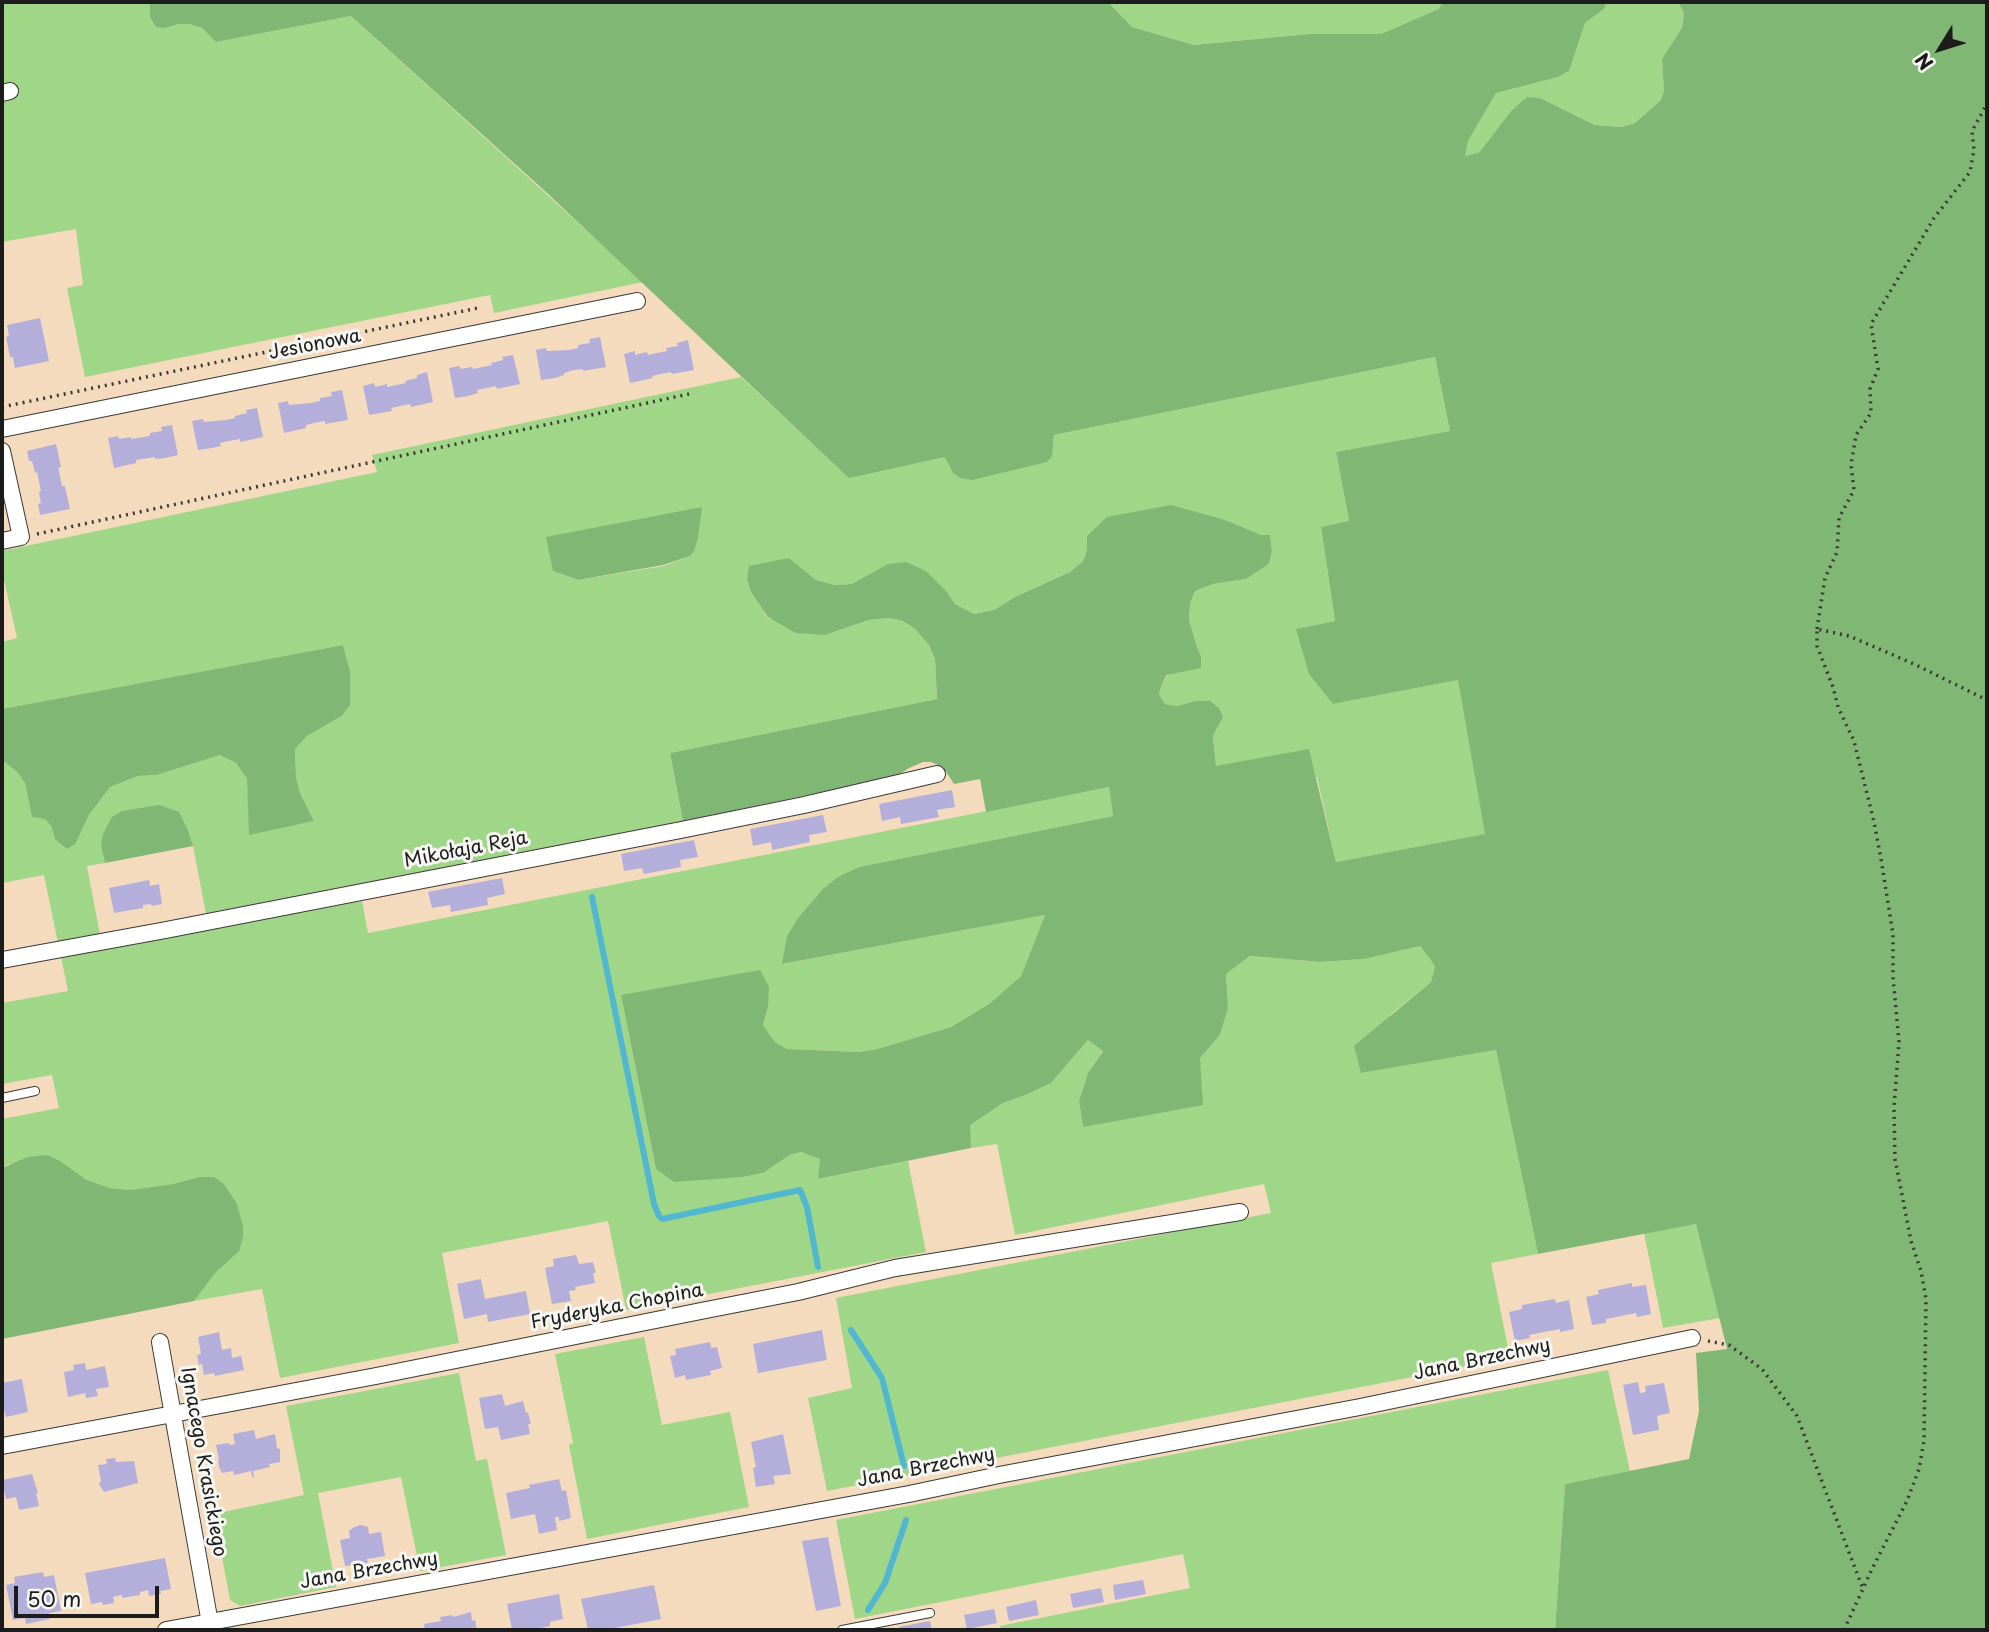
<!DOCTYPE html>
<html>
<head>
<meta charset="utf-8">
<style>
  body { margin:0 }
  #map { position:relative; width:1989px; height:1632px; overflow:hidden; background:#f4dbbe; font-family:"Playpen Sans",sans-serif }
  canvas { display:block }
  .frame { position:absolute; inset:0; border:4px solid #1c1c1c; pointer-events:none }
  .north { position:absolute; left:1905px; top:14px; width:70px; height:70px; -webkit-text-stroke:5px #f6f6f2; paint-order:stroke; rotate:232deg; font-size:19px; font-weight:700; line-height:28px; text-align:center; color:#1c1c1c }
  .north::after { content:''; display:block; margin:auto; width:24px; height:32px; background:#1c1c1c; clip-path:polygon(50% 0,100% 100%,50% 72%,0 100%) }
  .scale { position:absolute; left:14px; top:1586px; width:145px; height:32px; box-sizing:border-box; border:4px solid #1c1c1c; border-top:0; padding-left:9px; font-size:21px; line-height:24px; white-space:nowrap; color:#1c1c1c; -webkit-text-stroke:5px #f6f6f2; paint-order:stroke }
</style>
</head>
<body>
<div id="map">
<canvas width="1989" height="1632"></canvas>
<div class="frame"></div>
<div class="north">N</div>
<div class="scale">50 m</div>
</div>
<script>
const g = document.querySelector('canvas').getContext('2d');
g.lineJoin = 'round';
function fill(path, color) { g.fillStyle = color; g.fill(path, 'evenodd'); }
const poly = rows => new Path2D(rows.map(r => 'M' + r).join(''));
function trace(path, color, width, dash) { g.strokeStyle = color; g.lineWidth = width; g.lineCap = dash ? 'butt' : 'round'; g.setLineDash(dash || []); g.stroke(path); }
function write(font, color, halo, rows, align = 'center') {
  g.font = font + ' "Playpen Sans",sans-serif'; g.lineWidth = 6; g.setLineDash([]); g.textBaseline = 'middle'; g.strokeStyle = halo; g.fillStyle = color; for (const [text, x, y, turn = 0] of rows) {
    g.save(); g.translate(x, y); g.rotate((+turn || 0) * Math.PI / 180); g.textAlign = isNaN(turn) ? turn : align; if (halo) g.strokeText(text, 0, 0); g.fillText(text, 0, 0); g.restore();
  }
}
fill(poly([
  [2,2,150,2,150,17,165,28,179,24,189,24,202,28,216,42,351,16,643,282,494,313,490,295,85,377,67,288,83,285,76,229,2,242,2,101,15,98,13,82,2,84],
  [1108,2,1443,2,1440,9,1381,34,1309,34,1194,45,1132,27],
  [1607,2,1678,2,1684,13,1682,29,1662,59,1664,91,1661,100,1635,123,1622,127,1595,125,1540,98,1511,111,1479,154,1464,156,1468,141,1496,93,1557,77,1569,71,1585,23,1604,9],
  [1435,357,1450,431,1336,452,1349,522,1321,528,1335,621,1297,629,1333,704,1458,680,1486,834,1336,862,1317,777,1216,766,1213,735,1218,728,1195,701,1177,706,1165,704,1159,694,1162,683,1168,675,1201,656,1197,647,1189,620,1190,604,1195,591,1213,584,1246,579,1269,564,1272,552,1270,536,1261,535,1247,530,1087,536,1087,550,1083,561,1070,572,1015,597,994,610,974,614,955,604,947,592,852,584,835,585,816,580,789,558,751,592,768,618,825,635,869,620,889,618,903,621,915,629,929,645,935,659,937,699,670,753,683,821,206,914,193,846,101,846,105,863,87,866,100,935,58,943,44,875,2,883,2,761,5,762,18,773,25,783,32,817,45,818,51,826,55,839,76,843,89,815,110,787,138,776,157,775,220,755,236,763,247,779,250,834,314,821,300,793,296,777,295,749,307,736,342,716,350,705,350,671,343,645,2,709,2,642,17,638,2,571,2,551,377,472,372,455,741,377,849,477,945,457,1054,442,1054,435],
  [701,507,698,538,690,556,663,566,578,580,553,571],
  [1109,787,1113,816,859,867,810,906,798,918,783,964,1045,915,1021,976,989,1004,951,1027,877,1049,859,1052,787,1049,775,1042,763,1025,768,1007,621,995,656,1169,724,1178,743,1177,763,1173,790,1155,801,1152,820,1159,819,1179,908,1161,926,1252,626,1310,608,1221,442,1253,459,1343,280,1378,262,1289,194,1301,214,1273,238,1251,214,1177,199,1177,173,1184,130,1190,110,1188,85,1179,9,1164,2,1168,2,1119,59,1108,52,1075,2,1084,2,1003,68,991,61,957,362,901,368,933],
  [1420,946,1435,966,1431,982,1390,1015,1361,1073,1496,1050,1538,1254,1491,1263,1510,1358,827,1491,808,1398,852,1388,836,1298,1271,1213,1264,1184,1015,1235,997,1144,971,1148,969,1125,1003,1103,1028,1094,1051,1083,1088,1040,1103,1050,1088,1073,1079,1101,1083,1127,1200,1058,1220,1035,1228,1008,1226,974,1250,956,1320,962,1363,959],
  [1696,1224,1720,1318,1663,1328,1644,1233],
  [644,1337,662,1425,730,1412,749,1507,587,1539,569,1445,573,1443,555,1354],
  [1608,1370,1630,1471,1565,1484,1555,1630,1001,1630,1000,1626,1190,1588,1183,1554,855,1619,836,1520],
  [459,1373,476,1461,487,1459,506,1555,420,1571,401,1477,318,1493,336,1587,240,1606,230,1600,214,1514,304,1495,286,1406]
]), '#a0d687');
fill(poly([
  [150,2,1108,2,1132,27,1194,45,1309,34,1381,34,1439,9,1443,2,1607,2,1604,9,1585,23,1569,71,1558,77,1496,93,1468,141,1465,156,1479,153,1511,111,1527,97,1540,98,1595,125,1622,127,1635,123,1661,100,1664,91,1662,59,1682,28,1684,13,1678,2,1987,2,1987,1630,1555,1630,1565,1484,1689,1459,1699,1411,1696,1353,1727,1349,1696,1224,1538,1254,1496,1050,1361,1073,1354,1046,1431,982,1435,966,1420,946,1364,959,1320,962,1250,956,1226,974,1228,1008,1220,1035,1200,1058,1203,1105,1083,1127,1079,1101,1088,1073,1103,1051,1088,1040,1051,1083,1028,1094,1003,1103,970,1125,971,1148,818,1179,820,1159,801,1152,790,1155,763,1173,743,1177,674,1182,656,1169,621,995,760,970,769,987,768,1007,763,1025,775,1042,787,1049,859,1052,877,1049,951,1027,989,1004,1021,976,1045,915,782,964,787,936,798,918,823,889,838,877,859,867,1113,816,1109,787,986,812,980,779,954,784,943,767,931,762,923,762,909,768,895,777,683,821,670,753,937,699,935,659,929,645,915,629,903,621,889,618,869,620,825,635,796,633,768,617,761,607,751,592,747,578,749,566,789,558,816,580,835,585,852,584,888,564,906,562,926,571,947,592,955,604,974,614,994,610,1015,597,1070,572,1083,561,1087,550,1087,536,1107,517,1171,505,1225,520,1261,535,1270,535,1272,552,1269,564,1246,579,1213,584,1195,591,1190,604,1189,620,1197,647,1201,656,1201,668,1167,675,1162,683,1159,694,1165,704,1177,706,1195,701,1210,701,1219,708,1223,717,1213,736,1216,766,1309,749,1336,862,1485,834,1458,680,1333,704,1309,674,1296,629,1335,621,1321,527,1349,521,1336,452,1450,431,1435,357,1054,435,1052,456,1047,462,972,480,960,478,953,473,945,457,849,478,547,193,351,16,216,42,202,28,189,24,179,24,165,28,156,27,150,17],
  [702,507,698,538,694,551,690,556,663,565,578,580,553,571,546,537],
  [343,645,350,671,350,705,342,716,307,736,295,749,296,777,300,793,314,821,249,835,247,779,236,763,220,755,157,775,138,776,110,787,89,815,76,843,67,849,55,839,51,826,45,819,32,817,25,783,18,773,5,762,2,761,2,709],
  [159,805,179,812,187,828,193,846,105,863,101,846,103,834,112,817,122,811],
  [47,1155,60,1161,85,1179,110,1188,130,1190,173,1184,199,1177,214,1177,224,1184,237,1204,243,1226,243,1237,239,1251,215,1273,194,1301,2,1339,2,1168,28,1157]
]), '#80b774');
trace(poly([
  [592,897,654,1204,659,1216,662,1219,800,1190,807,1207,818,1267],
  [851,1330,882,1378,904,1466],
  [868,1610,885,1583,906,1520]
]), '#51b6d0', 6);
fill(poly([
  [40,318,49,361,15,368,13,357,10,357,6,337,9,336,7,325],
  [600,337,606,367,583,371,583,369,574,370,564,373,564,375,555,378,541,380,536,350,546,348,547,351,569,350,578,348,578,345,590,343,589,339],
  [688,340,694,370,672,374,671,372,661,374,652,376,653,378,630,383,624,354,635,351,635,355,647,352,648,355,657,353,667,351,666,348,678,346,677,343],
  [513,355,520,384,497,389,496,386,487,388,477,390,478,393,468,396,455,398,449,368,460,366,460,369,472,367,473,369,492,365,491,363,503,360,502,357],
  [427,372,433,402,411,407,410,404,400,406,391,408,392,411,369,415,363,386,374,383,375,387,387,384,387,387,406,383,405,381,417,378,417,375],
  [342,390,348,420,325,424,325,421,314,423,306,425,306,428,284,433,278,403,288,401,289,405,311,403,320,401,320,398,332,396,331,392],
  [257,408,263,437,240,442,240,439,229,441,220,443,221,446,212,448,198,450,192,421,203,419,204,422,226,420,235,418,235,416,247,413,246,410],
  [172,425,178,455,165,458,155,459,155,457,136,460,136,463,114,468,108,438,118,436,119,439,131,437,131,439,150,436,150,433,162,431,161,427],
  [56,444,61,467,58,468,60,476,62,486,65,486,70,509,40,515,38,504,41,503,39,492,41,491,37,472,35,473,32,461,29,461,27,451],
  [952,790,955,807,937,810,939,817,901,824,900,817,882,821,879,804],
  [823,815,827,832,809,835,810,842,772,850,771,842,753,846,750,829],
  [694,840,698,857,680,860,681,867,644,874,642,868,624,871,621,854],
  [502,878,505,894,487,898,488,905,451,912,450,905,432,908,428,892],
  [149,880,150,886,159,884,162,904,152,906,151,904,143,905,143,908,114,913,109,888],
  [576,1255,579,1264,593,1262,596,1273,593,1273,595,1283,575,1287,576,1290,569,1291,571,1301,552,1304,545,1268,554,1266,553,1259],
  [481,1279,485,1299,526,1291,530,1314,488,1322,487,1314,464,1319,457,1284],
  [1632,1283,1632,1287,1646,1285,1651,1314,1637,1317,1636,1313,1606,1319,1606,1323,1592,1325,1586,1297,1599,1294,1598,1290],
  [1555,1299,1556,1303,1569,1300,1574,1329,1560,1332,1560,1329,1529,1335,1530,1338,1515,1341,1509,1312,1522,1309,1522,1305],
  [822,1330,827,1360,758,1373,753,1344],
  [219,1332,222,1350,231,1348,232,1358,241,1356,244,1370,215,1376,214,1373,204,1375,202,1364,199,1365,197,1355,201,1354,198,1337],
  [710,1342,711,1348,717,1347,722,1368,710,1371,711,1375,686,1380,685,1375,675,1378,670,1356,676,1355,675,1349],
  [85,1363,86,1370,105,1366,109,1387,96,1389,98,1396,86,1398,85,1393,68,1397,64,1372,74,1370,73,1365],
  [22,1379,28,1412,6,1417,2,1403,2,1383],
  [1638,1382,1640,1393,1646,1392,1645,1386,1664,1383,1670,1413,1657,1416,1659,1430,1633,1435,1623,1385],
  [502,1394,505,1406,523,1401,526,1413,528,1412,531,1424,528,1424,530,1434,501,1440,498,1427,485,1429,479,1398],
  [254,1430,256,1439,275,1434,277,1448,280,1449,280,1462,269,1464,270,1467,253,1471,254,1477,252,1477,251,1471,234,1475,233,1471,222,1473,219,1467,218,1461,219,1459,216,1445,229,1443,229,1445,235,1444,233,1434],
  [783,1434,791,1474,773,1476,775,1484,756,1487,753,1468,756,1467,751,1442],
  [115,1458,116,1462,134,1461,138,1483,104,1492,99,1484,101,1481,98,1465,107,1464,106,1459],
  [32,1474,38,1493,36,1493,39,1506,19,1510,16,1497,6,1499,2,1480],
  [559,1479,562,1491,566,1490,571,1518,559,1521,559,1517,555,1517,557,1530,539,1534,535,1514,511,1519,506,1493,530,1488,529,1485],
  [361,1525,368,1527,369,1534,381,1532,385,1556,367,1559,368,1564,345,1566,340,1540,350,1538,349,1531,354,1527],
  [828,1537,841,1606,816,1611,802,1541],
  [165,1558,171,1589,160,1591,161,1594,149,1596,148,1590,140,1592,140,1595,122,1598,122,1595,113,1597,114,1603,103,1605,102,1602,91,1604,85,1573],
  [43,1572,44,1577,54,1575,61,1611,49,1613,50,1619,26,1624,25,1618,13,1620,6,1585,15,1583,14,1577],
  [1143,1580,1146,1594,1115,1600,1113,1585],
  [654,1585,661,1619,605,1630,588,1630,581,1599],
  [1101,1588,1104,1602,1073,1608,1070,1594],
  [559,1594,563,1619,550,1622,550,1626,540,1628,540,1630,512,1630,507,1604],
  [1036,1600,1039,1615,1009,1621,1006,1607],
  [994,1609,997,1623,967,1629,964,1615],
  [471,1612,472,1621,475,1620,477,1630,425,1630,424,1624,441,1621,440,1617,452,1615,453,1617],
  [930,1621,932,1630,900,1630,899,1627]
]), '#b4aedb');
const service = poly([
  [2,1098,35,1091],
  [842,1630,930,1613]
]);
const minor = poly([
  [2,93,10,91],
  [2,429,637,301],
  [2,451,21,537,2,541],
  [2,960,166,930,681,830,804,805,937,774],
  [160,1342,211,1629],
  [2,1446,376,1376,706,1310,798,1292,895,1268,1240,1212],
  [166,1630,909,1494,999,1475,1360,1407,1692,1338]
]);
trace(service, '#3c3934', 10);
trace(minor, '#3c3934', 18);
trace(poly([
  [2,407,478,308],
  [37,534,689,394],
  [1817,629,1825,578,1837,552,1839,518,1854,490,1851,465,1856,435,1871,413,1870,389,1878,369,1871,324,1934,218,1970,172,1974,150,1972,131,1987,104],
  [1708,1341,1729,1345,1762,1369,1797,1416,1863,1589],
  [1844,1630,1872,1569,1907,1501,1919,1469,1924,1441,1926,1299,1921,1271,1911,1241,1895,1159,1894,1107,1899,1042,1893,977,1893,934,1881,859,1874,822,1854,741,1838,707,1833,687,1817,646,1817,629,1849,636,1914,664,1987,700]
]), '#3c3934', 3.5, [2, 5]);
trace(service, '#fff', 8);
trace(minor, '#fff', 16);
write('19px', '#1c1c1c', '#f6f6f2', [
  ["Jesionowa",315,345,-11],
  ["Mikołaja Reja",466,850,-11],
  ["Fryderyka Chopina",617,1307,-11],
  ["Jana Brzechwy",1482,1360,-12],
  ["Ignacego Krasickiego",203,1462,80],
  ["Jana Brzechwy",926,1468,-11],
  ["Jana Brzechwy",369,1571,-10]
]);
</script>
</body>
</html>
